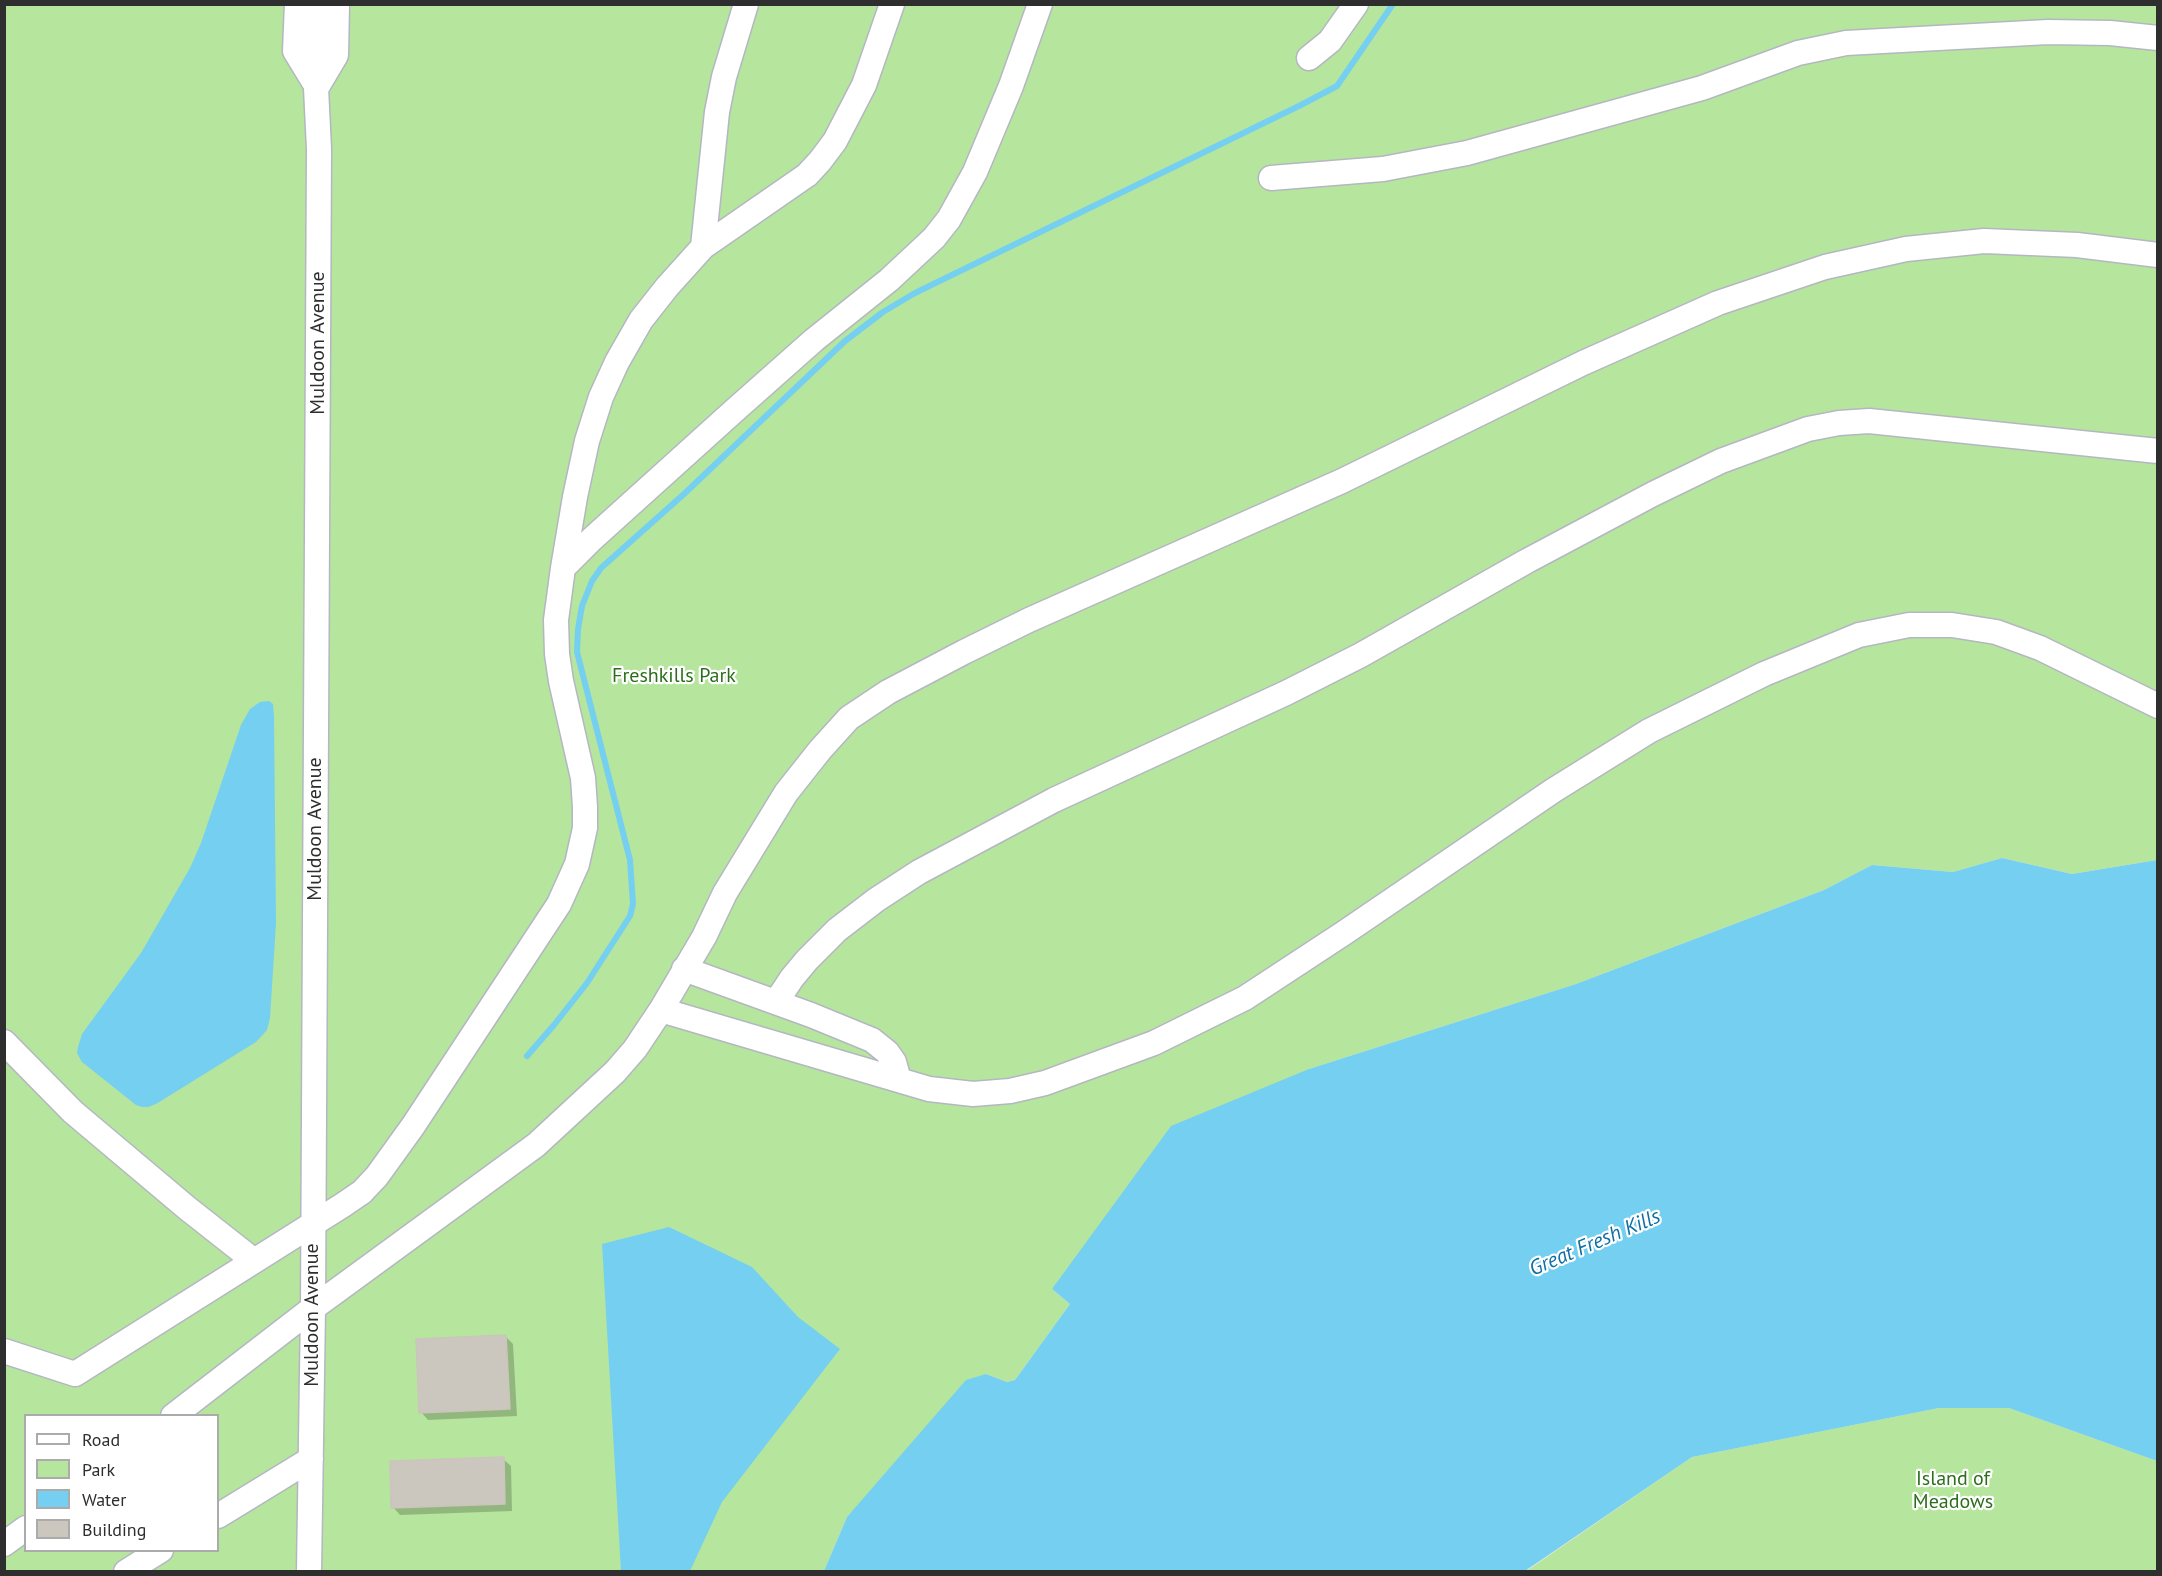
<!DOCTYPE html>
<html>
<head>
<meta charset="utf-8">
<style>
  body { margin:0 }
  #map { position:relative; width:2162px; height:1576px; overflow:hidden; background:#efe9e1; font-family:"PT Sans",sans-serif }
  canvas { display:block }
  .frame { position:absolute; inset:0; border:6px solid #2e2e2e; pointer-events:none }
  .legend { position:absolute; left:24px; top:1414px; width:195px; height:138px; box-sizing:border-box; background:#fff; border:2px solid #ababab; margin:0; padding:8px 10px; list-style:none; font-size:18px; color:#2e2e2e }
  .legend li { display:flex; align-items:center; gap:12px; height:30px }
  .legend b { width:30px; border:2px solid #ababab }
</style>
</head>
<body>
<div id="map">
<canvas width="2162" height="1576"></canvas>
<div class="frame"></div>
<ul class="legend">
<li><b style="height:8px;background:#fff"></b>Road</li>
<li><b style="height:16px;background:#b6e59e"></b>Park</li>
<li><b style="height:16px;background:#75cff0"></b>Water</li>
<li><b style="height:16px;background:#cbc7bf"></b>Building</li>
</ul>
</div>
<script>
const g = document.querySelector('canvas').getContext('2d');
g.lineJoin = 'round';
function fill(path, color) { g.fillStyle = color; g.fill(path, 'evenodd'); }
const poly = rows => new Path2D(rows.map(r => 'M' + r).join(''));
function trace(path, color, width, dash) { g.strokeStyle = color; g.lineWidth = width; g.lineCap = dash ? 'butt' : 'round'; g.setLineDash(dash || []); g.stroke(path); }
function write(font, color, halo, rows, align = 'center') {
  g.font = font + ' "PT Sans",sans-serif'; g.lineWidth = 4.5; g.setLineDash([]); g.textBaseline = 'middle'; g.strokeStyle = halo; g.fillStyle = color; for (const [text, x, y, turn = 0] of rows) {
    g.save(); g.translate(x, y); g.rotate((+turn || 0) * Math.PI / 180); g.textAlign = isNaN(turn) ? turn : align; if (halo) g.strokeText(text, 0, 0); g.fillText(text, 0, 0); g.restore();
  }
}
fill(poly([
  [5,5,2157,5,2157,860,2072,874,2002,858,1953,872,1872,865,1824,890,1576,984,1309,1069,1052,1289,1070,1304,1015,1380,1007,1382,986,1374,847,1517,824,1571,5,1572],
  [26,1416,218,1416,218,1550,26,1550],
  [1939,1408,2009,1408,2157,1461,2157,1571,1525,1572,1692,1457]
]), '#b6e59e');
fill(poly([
  [269,701,273,704,274,716,276,923,270,1018,267,1030,256,1042,156,1104,148,1107,142,1107,136,1105,82,1062,77,1053,78,1047,82,1034,141,953,190,868,201,843,241,725,250,709,260,702],
  [2002,858,2072,874,2157,860,2157,1461,2009,1408,1939,1408,1692,1457,1525,1571,824,1571,847,1517,966,1380,986,1374,1007,1382,1015,1380,1070,1304,1052,1289,1171,1126,1309,1069,1576,984,1824,890,1872,865,1953,872],
  [669,1227,752,1267,798,1317,840,1349,722,1502,690,1571,621,1571,602,1244]
]), '#75cff0');
fill(poly([
  [506,1337,513,1344,517,1416,428,1420,421,1412],
  [503,1459,511,1466,512,1511,400,1515,393,1507]
]), '#0003');
trace(poly([
  [527,1056,554,1025,587,983,630,916,633,904,630,860,577,652,578,629,582,606,592,581,601,568,684,494,845,341,883,312,915,293,1301,105,1337,86,1393,4]
]), '#75cff0', 6);
const building = poly([
  [506,1335,510,1409,419,1413,416,1339,506,1335],
  [504,1457,505,1504,391,1508,390,1461,504,1457]
]);
fill(building, '#cbc7bf');
trace(building, '#cbc5ba', 1.5);
const minor = poly([
  [297,4,295,51,317,87,336,55,337,4],
  [1309,58,1330,41,1356,4],
  [1271,178,1383,169,1467,153,1702,88,1798,53,1846,43,2048,32,2110,33,2158,38],
  [703,247,717,112,724,77,746,4],
  [563,568,575,497,587,441,601,397,617,362,641,320,667,287,703,247,807,175,820,161,835,141,864,85,892,4],
  [684,969,811,1015,872,1040,887,1052,894,1062,899,1080],
  [776,1002,792,978,807,960,837,930,876,900,919,872,1054,800,1286,693,1361,655,1527,561,1653,494,1721,461,1808,429,1839,423,1869,421,2158,451],
  [661,1010,929,1089,973,1094,1010,1091,1045,1083,1154,1043,1245,998,1344,933,1554,790,1649,731,1764,674,1859,635,1909,625,1952,625,1996,632,2040,648,2158,706],
  [4,1042,73,1112,187,1208,253,1260],
  [4,1351,75,1374,343,1205,362,1192,377,1176,413,1126,559,904,577,864,585,828,585,807,583,778,561,681,557,654,556,620,563,568,592,539,735,410,814,340,889,280,934,238,949,219,975,172,1011,86,1040,4],
  [173,1416,313,1308,536,1145,615,1072,635,1049,661,1010,704,937,725,893,786,793,820,750,849,718,888,692,964,652,1029,620,1342,481,1583,363,1718,303,1825,267,1906,249,1984,241,2077,245,2158,255],
  [218,1516,311,1459],
  [4,1544,26,1528],
  [126,1572,161,1550],
  [309,1572,313,1308,319,149,314,47,316,4]
]);
trace(minor, '#b4b7c1', 27);
trace(minor, '#fff', 24);
write('20px', '#2e2e2e', '#fff', [
  ["Muldoon Avenue",318,343,-90],
  ["Muldoon Avenue",315,829,-90],
  ["Muldoon Avenue",312,1315,-90]
]);
write('20px', '#2c6e1b', '#fff', [
  ["Freshkills Park",674,676],
  ["Island of",1953,1479],
  ["Meadows",1953,1502]
]);
write('italic 21px', '#0d6fa3', '#fff', [
  ["Great Fresh Kills",1595,1243,-23]
]);
</script>
</body>
</html>
